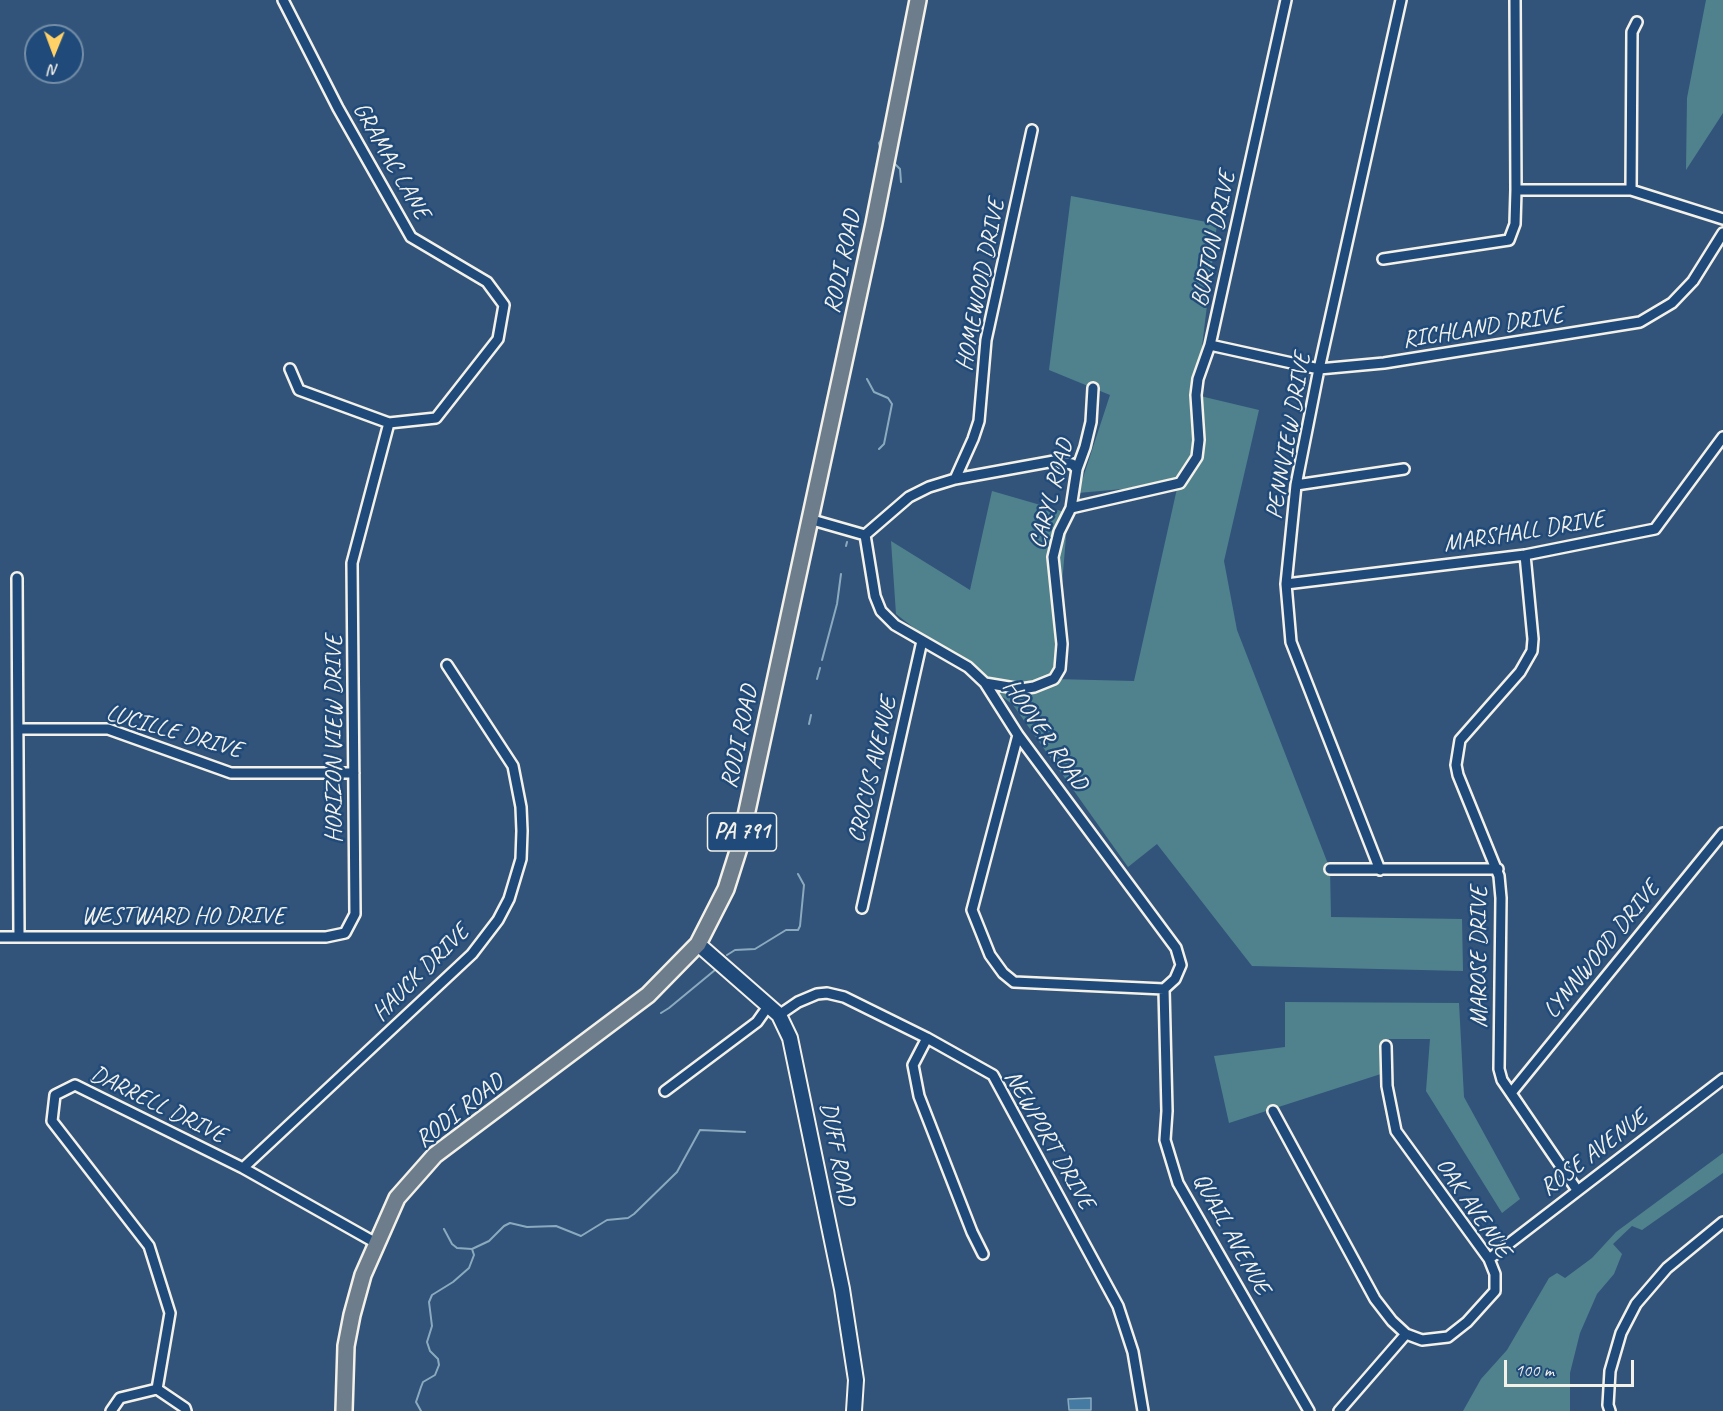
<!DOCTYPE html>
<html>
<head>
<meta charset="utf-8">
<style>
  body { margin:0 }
  #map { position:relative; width:1723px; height:1411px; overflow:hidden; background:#32547b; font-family:Caveat,sans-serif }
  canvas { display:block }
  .north { position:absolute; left:24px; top:24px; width:60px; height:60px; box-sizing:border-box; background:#1f4a7a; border:2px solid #748da6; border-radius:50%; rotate:181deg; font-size:16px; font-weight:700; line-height:24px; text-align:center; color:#f4f1e8 }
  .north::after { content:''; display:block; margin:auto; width:21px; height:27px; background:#ffd166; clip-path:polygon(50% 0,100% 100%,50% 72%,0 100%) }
  .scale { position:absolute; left:1504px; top:1360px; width:130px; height:27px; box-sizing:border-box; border:3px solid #f4f1e8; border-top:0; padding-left:8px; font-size:18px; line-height:21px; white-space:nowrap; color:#f4f1e8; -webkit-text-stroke:4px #1f4a7a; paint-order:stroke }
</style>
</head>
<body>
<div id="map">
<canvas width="1723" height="1411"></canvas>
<div class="north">N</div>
<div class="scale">100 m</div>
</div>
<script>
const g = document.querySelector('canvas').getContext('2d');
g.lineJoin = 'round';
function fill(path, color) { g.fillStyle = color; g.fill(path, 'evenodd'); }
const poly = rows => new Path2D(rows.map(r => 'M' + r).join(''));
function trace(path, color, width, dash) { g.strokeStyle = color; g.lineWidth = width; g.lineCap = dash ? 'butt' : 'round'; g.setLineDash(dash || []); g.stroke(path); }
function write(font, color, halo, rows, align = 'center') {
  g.font = font + ' Caveat,sans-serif'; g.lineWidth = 5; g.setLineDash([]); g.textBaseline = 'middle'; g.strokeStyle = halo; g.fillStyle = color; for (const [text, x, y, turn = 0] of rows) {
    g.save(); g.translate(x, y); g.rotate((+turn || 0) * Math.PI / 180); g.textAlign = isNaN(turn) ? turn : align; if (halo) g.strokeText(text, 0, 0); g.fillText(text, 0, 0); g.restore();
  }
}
fill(poly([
  [1706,0,1723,0,1723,113,1686,170,1687,98],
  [1071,196,1217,224,1196,395,1259,410,1224,561,1237,630,1330,869,1331,917,1462,919,1463,971,1252,966,1157,844,1128,867,1013,705,896,614,891,541,970,590,992,491,1068,513,1054,679,1134,681,1178,484,1078,493,1110,395,1049,370],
  [1285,1002,1459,1003,1464,1097,1520,1199,1502,1213,1426,1091,1430,1039,1386,1039,1387,1072,1229,1123,1214,1056,1285,1047],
  [1723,1153,1723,1173,1642,1230,1632,1226,1613,1244,1622,1254,1614,1274,1597,1294,1580,1333,1570,1373,1570,1411,1463,1411,1481,1379,1507,1350,1549,1278,1557,1273,1565,1278,1592,1258,1616,1232]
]), '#50828d');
const water = poly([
  [1091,1398,1091,1410,1069,1410,1068,1399,1091,1398]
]);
fill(water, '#457ba2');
trace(water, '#8baabe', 1.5);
trace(poly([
  [881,140,879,143,881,152],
  [894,163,900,169,901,182],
  [867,379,874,392,888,398,892,404,884,444,879,449],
  [846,546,847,542],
  [822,660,837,604,841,574],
  [817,679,820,668],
  [809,724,811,715],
  [727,955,735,950,755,949,786,930,798,930,800,926,804,885,798,874],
  [661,1013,669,1008,715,970],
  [472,1249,489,1241,504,1226,510,1223,527,1227,556,1226,581,1236,607,1220,628,1218,634,1214,677,1172,700,1130,745,1132],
  [421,1411,416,1402,421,1387,423,1382,435,1375,439,1365,438,1359,430,1351,427,1342,432,1326,429,1302,432,1295,453,1282,469,1268,474,1255,472,1249,457,1248,452,1244,444,1229]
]), '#8baabe', 2);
const street = poly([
  [283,0,338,108,411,237,487,282,504,305,498,339,436,418,389,423,299,390,290,369],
  [1516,190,1631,190,1723,219],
  [1631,190,1632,32,1637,22],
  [1383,259,1509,240,1515,224,1516,190,1515,0],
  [1210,345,1319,369,1384,363,1640,322,1672,303,1693,281,1723,233],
  [955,479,973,439,979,421,986,340,1032,130],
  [1296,485,1404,469],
  [1071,508,1180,483,1197,457,1199,440,1196,395,1198,379,1210,345,1286,0],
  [809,519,865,535,909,497,929,487,955,479,1054,461,1072,464,1077,469],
  [865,535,875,596,881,611,895,625,968,667,985,683,1018,735,1176,948,1181,965,1175,979,1164,989,1014,982,1003,973,990,955,972,910,1018,735],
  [1525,555,1533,639,1532,651,1520,672,1460,740,1456,765,1458,775,1499,876,1501,898,1499,1069,1502,1080,1577,1190],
  [17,578,19,937],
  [1286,584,1525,555,1655,529,1723,437],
  [985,683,1021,689,1034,687,1054,679,1060,669,1062,644,1053,557,1059,532,1071,508,1077,469,1085,447,1091,422,1093,388],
  [18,729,108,729,231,773,354,773],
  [1330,869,1498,869],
  [1380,870,1291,642,1286,584,1296,485,1319,369,1401,0],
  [862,908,922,641],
  [0,937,326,937,345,933,355,914,352,563,389,423],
  [1164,989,1167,1111,1165,1140,1178,1183,1309,1411],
  [779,1015,798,1002,817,994,827,993,844,997,927,1038,993,1075,1118,1306,1133,1352,1143,1411],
  [927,1038,913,1065,919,1096,972,1232,983,1254],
  [665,1091,757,1022,769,1005],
  [1511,1093,1723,833],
  [1273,1111,1375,1299,1392,1321,1406,1334,1422,1340,1448,1337,1467,1322,1495,1291,1495,1274,1489,1259,1396,1131,1387,1086,1386,1046],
  [243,1168,472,954,498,920,509,899,521,859,522,831,521,807,513,766,447,665],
  [1489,1259,1723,1079],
  [157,1389,170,1313,149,1246,52,1121,55,1095,75,1085,243,1168,376,1243],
  [111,1411,120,1398,157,1389,185,1408,186,1411],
  [1339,1411,1406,1334],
  [1610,1411,1608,1405,1610,1371,1621,1333,1636,1304,1667,1268,1723,1222]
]);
const secondary = poly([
  [698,944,779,1015,790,1038,842,1289,856,1380,854,1411]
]);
const primary = poly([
  [344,1411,346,1346,352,1315,363,1275,397,1198,435,1155,648,995,698,944,726,889,739,848,874,223,918,0]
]);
trace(street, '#f4f1e8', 14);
trace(secondary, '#f4f1e8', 18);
trace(primary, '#f4f1e8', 20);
trace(street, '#1f4a7a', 9);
trace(secondary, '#1f4a7a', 14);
trace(primary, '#6d7d8c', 15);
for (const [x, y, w] of [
  [742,832,69]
]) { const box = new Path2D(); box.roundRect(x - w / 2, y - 19, w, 38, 4.5); g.fillStyle = '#1f4a7a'; g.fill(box); trace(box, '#f4f1e8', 1.5); }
write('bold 22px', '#f4f1e8', null, [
  ["PA 791",742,832]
]);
write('24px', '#f4f1e8', '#1f4a7a', [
  ["GRAMAC LANE",391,161,60],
  ["BURTON DRIVE",1214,239,-78],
  ["RODI ROAD",843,262,-78],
  ["HOMEWOOD DRIVE",981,285,-79],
  ["RICHLAND DRIVE",1483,328,-9],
  ["PENNVIEW DRIVE",1289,436,-80],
  ["CARYL ROAD",1052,494,-75],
  ["MARSHALL DRIVE",1524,532,-9],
  ["LUCILLE DRIVE",174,732,16],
  ["HOOVER ROAD",1045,735,55],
  ["RODI ROAD",740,737,-78],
  ["HORIZON VIEW DRIVE",335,739,-90],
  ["CROCUS AVENUE",873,770,-77],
  ["WESTWARD HO DRIVE",183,917],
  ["LYNNWOOD DRIVE",1602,950,-51],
  ["MAROSE DRIVE",1480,957,-90],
  ["HAUCK DRIVE",421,973,-45],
  ["DARRELL DRIVE",158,1105,26],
  ["RODI ROAD",460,1111,-38],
  ["NEWPORT DRIVE",1049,1140,60],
  ["ROSE AVENUE",1594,1153,-37],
  ["DUFF ROAD",837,1154,79],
  ["OAK AVENUE",1473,1208,56],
  ["QUAIL AVENUE",1231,1234,61]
]);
</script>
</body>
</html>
